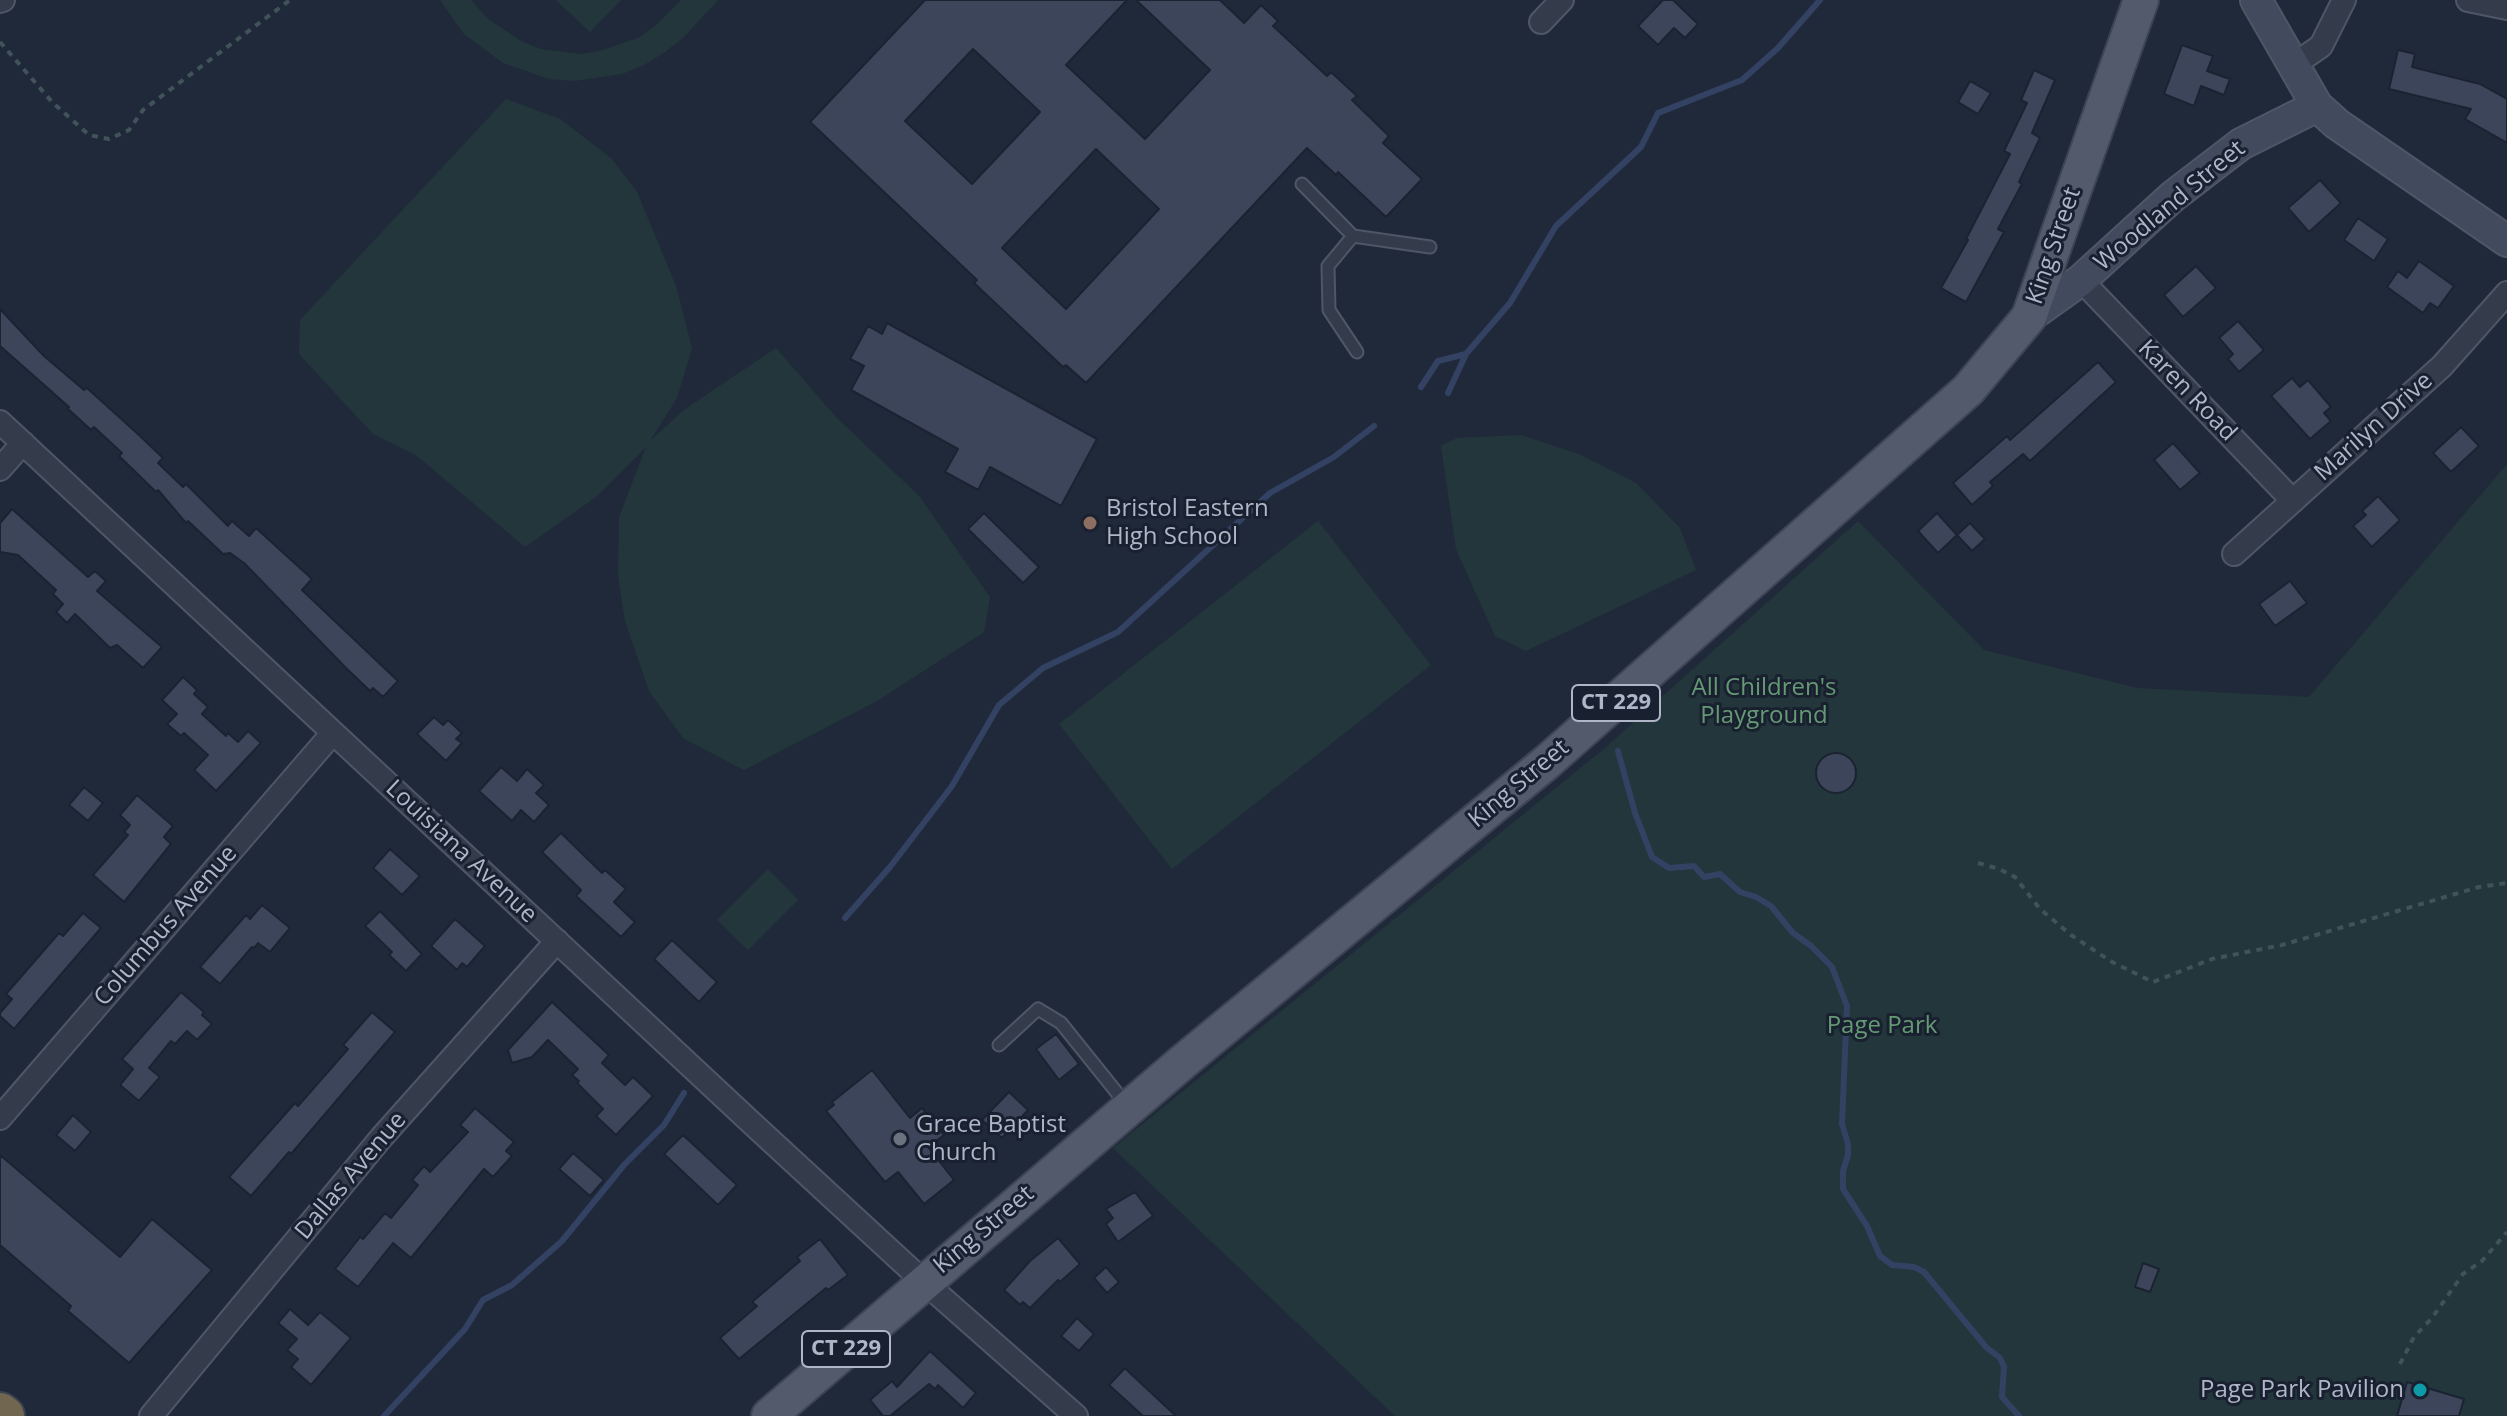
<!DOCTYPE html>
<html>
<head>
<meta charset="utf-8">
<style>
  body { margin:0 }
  canvas { display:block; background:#20293a }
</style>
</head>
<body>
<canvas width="2507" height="1416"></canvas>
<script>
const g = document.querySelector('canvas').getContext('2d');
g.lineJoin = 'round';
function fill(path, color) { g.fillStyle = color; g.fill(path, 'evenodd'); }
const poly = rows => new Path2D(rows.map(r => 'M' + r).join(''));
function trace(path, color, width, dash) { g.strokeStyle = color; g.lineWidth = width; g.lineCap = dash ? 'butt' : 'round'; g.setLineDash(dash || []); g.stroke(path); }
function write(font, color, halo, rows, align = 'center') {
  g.font = font + ' "Open Sans",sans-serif'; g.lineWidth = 6; g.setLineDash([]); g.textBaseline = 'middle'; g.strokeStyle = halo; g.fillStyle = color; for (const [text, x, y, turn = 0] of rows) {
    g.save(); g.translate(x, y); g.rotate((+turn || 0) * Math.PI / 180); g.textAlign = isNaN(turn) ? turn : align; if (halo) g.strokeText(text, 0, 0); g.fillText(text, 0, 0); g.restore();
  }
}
fill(poly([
  [440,0,471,0,488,19,521,41,540,49,580,54,600,51,638,38,655,26,681,0,718,0,684,37,665,52,644,65,622,74,574,81,549,79,503,63,464,34],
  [556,0,621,0,590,32],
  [506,99,560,119,611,158,637,192,676,286,692,348,677,398,650,441,685,409,776,348,836,417,919,496,990,597,984,632,877,701,744,770,683,738,649,691,625,621,618,576,619,517,646,447,596,497,525,547,416,455,373,434,299,354,300,320],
  [1521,435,1581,455,1636,483,1680,528,1696,570,1526,651,1495,636,1456,549,1441,446,1457,438],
  [2507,464,2507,1416,1395,1416,1113,1148,1605,748,1858,521,1984,650,2137,688,2309,697],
  [1318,521,1431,665,1172,869,1059,724],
  [768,869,798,900,748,950,717,920]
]), '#22363b');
trace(poly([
  [1421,387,1438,361,1466,354,1510,303,1556,226,1641,147,1658,113,1742,80,1778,48,1820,0],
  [1448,393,1466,354],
  [1618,751,1635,813,1652,857,1669,868,1694,866,1704,877,1720,874,1740,892,1756,897,1771,906,1793,933,1811,946,1832,967,1847,1006,1842,1124,1848,1144,1848,1155,1843,1171,1843,1189,1867,1226,1880,1256,1892,1265,1914,1267,1924,1272,1986,1347,2000,1358,2004,1367,2002,1397,2019,1416],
  [845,918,890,867,952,786,999,705,1043,668,1118,632,1270,493,1334,457,1374,426],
  [384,1416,465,1329,483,1300,512,1285,562,1241,624,1165,664,1125,684,1093]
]), '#334263', 6);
const building = poly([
  [925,0,1127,0,1066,65,1145,139,1210,70,1136,0,1220,0,1244,23,1261,5,1278,21,1273,26,1327,76,1331,72,1357,96,1352,100,1389,136,1383,143,1422,179,1386,217,1338,172,1336,175,1307,148,1086,383,1066,365,1063,367,974,283,977,280,810,122,925,0],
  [973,49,1040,112,972,184,905,121,973,49],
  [1096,149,1159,209,1066,309,1002,248,1096,149],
  [1663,0,1673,0,1698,24,1685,38,1674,28,1658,45,1638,26,1663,0],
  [2182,45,2213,56,2207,71,2230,79,2224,95,2201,86,2194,106,2164,94,2182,45],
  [2398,50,2415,54,2412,67,2480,84,2507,99,2507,143,2465,119,2471,109,2389,89,2398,50],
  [2034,70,2055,80,2032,133,2040,138,2019,182,2022,184,1998,229,2004,232,1966,302,1941,288,1968,240,1966,239,2010,154,2004,151,2027,103,2021,100,2034,70],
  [1970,81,1991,93,1978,114,1958,102,1970,81],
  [2320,180,2341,203,2309,232,2288,208,2320,180],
  [2358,218,2388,239,2374,261,2344,240,2358,218],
  [2419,261,2454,286,2438,308,2430,303,2423,313,2387,287,2398,271,2407,278,2419,261],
  [2196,266,2216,288,2183,317,2164,295,2196,266],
  [0,309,44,356,84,390,87,388,139,435,163,458,158,463,183,487,186,484,228,526,232,521,249,536,256,528,312,579,302,590,398,681,383,697,373,688,370,691,345,667,244,563,230,553,223,554,188,521,186,523,158,490,156,492,119,456,122,453,94,427,91,430,67,408,69,407,0,346,0,309],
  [2238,321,2264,350,2239,372,2228,359,2233,354,2219,338,2238,321],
  [887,323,1097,439,1061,506,990,467,978,490,945,472,958,449,851,390,864,366,850,359,868,326,882,334,887,323],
  [2098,362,2116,382,2030,461,2023,454,1990,482,1993,486,1972,505,1953,483,2007,436,2010,440,2098,362],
  [2292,378,2300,387,2308,380,2331,407,2324,413,2331,421,2310,439,2271,396,2292,378],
  [2461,427,2479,446,2451,472,2433,453,2461,427],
  [2173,443,2200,473,2180,490,2154,460,2173,443],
  [2378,496,2400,520,2372,547,2353,526,2366,515,2362,511,2378,496],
  [12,509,88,577,95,571,106,581,97,591,162,647,143,668,117,645,110,648,75,614,67,623,56,612,63,604,53,594,56,590,18,555,0,552,0,523,12,509],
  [984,513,1039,567,1023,583,968,529,984,513],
  [1937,513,1957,535,1938,553,1918,531,1937,513],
  [1970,523,1985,539,1972,551,1957,535,1970,523],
  [2290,581,2307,603,2275,626,2259,604,2290,581],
  [183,677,197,690,194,694,208,707,202,714,226,736,228,733,238,742,248,731,261,743,216,791,194,770,208,755,184,733,181,736,167,724,177,714,162,700,183,677],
  [434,717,443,725,448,720,462,733,456,739,462,743,446,761,417,734,434,717],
  '1816 773a20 20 0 1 1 40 0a20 20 0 1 1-40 0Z',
  [501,767,517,781,527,769,544,785,536,793,549,805,534,822,521,810,512,821,479,791,501,767],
  [84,787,103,803,88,821,69,805,84,787],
  [137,795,173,826,164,837,171,844,124,902,93,875,128,835,124,832,130,825,120,815,137,795],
  [561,833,602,873,605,870,626,889,614,902,635,922,621,937,576,896,581,890,542,852,561,833],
  [390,849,420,876,402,895,373,868,390,849],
  [262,905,290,928,270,952,258,943,254,948,252,947,220,984,200,967,246,915,250,919,262,905],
  [380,911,422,954,406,971,389,955,392,952,365,926,380,911],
  [83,913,101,928,14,1029,0,1016,0,1013,12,999,6,994,59,933,63,936,83,913],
  [455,919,485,946,467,967,462,963,457,970,431,946,455,919],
  [672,940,717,982,699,1002,654,959,672,940],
  [181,992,204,1012,202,1015,212,1024,197,1040,187,1031,175,1044,171,1041,149,1068,160,1077,139,1101,120,1085,133,1069,122,1059,181,992],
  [552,1002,609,1055,602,1063,625,1085,633,1077,653,1096,616,1135,596,1116,603,1109,577,1083,579,1081,572,1075,578,1069,548,1040,532,1057,512,1063,508,1050,552,1002],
  [372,1012,395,1032,291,1154,289,1152,251,1196,229,1177,295,1103,298,1106,348,1049,343,1045,372,1012],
  [1056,1034,1079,1064,1059,1080,1036,1049,1056,1034],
  [872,1070,910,1118,922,1108,944,1135,928,1147,954,1180,924,1204,898,1172,885,1182,826,1111,834,1105,832,1102,872,1070],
  [1009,1092,1028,1110,1002,1138,982,1120,1009,1092],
  [475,1108,514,1142,506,1151,512,1156,493,1177,484,1169,411,1258,393,1243,358,1287,335,1269,360,1237,363,1239,385,1213,391,1218,418,1185,412,1180,424,1166,430,1172,468,1132,460,1125,475,1108],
  [73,1115,91,1132,75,1151,56,1135,73,1115],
  [683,1135,737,1185,718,1205,664,1154,683,1135],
  [573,1153,604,1180,590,1196,559,1169,573,1153],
  [0,1155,120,1257,152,1219,212,1270,129,1363,68,1311,71,1306,0,1245,0,1155],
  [1135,1192,1153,1216,1118,1242,1106,1224,1113,1218,1106,1209,1135,1192],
  [1058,1238,1080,1264,1060,1282,1058,1280,1030,1308,1023,1302,1020,1305,1004,1290,1030,1261,1058,1238],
  [820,1239,848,1275,828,1290,826,1288,739,1359,720,1338,757,1306,752,1302,800,1261,797,1257,820,1239],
  [2143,1263,2159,1269,2150,1292,2135,1287,2143,1263],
  [1106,1267,1119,1282,1107,1293,1094,1278,1106,1267],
  [290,1309,308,1325,320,1312,351,1338,311,1385,291,1367,298,1359,287,1350,297,1339,278,1323,290,1309],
  [1077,1318,1094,1334,1079,1351,1061,1336,1077,1318],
  [930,1351,976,1393,963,1408,938,1385,935,1389,929,1384,890,1416,883,1416,870,1400,892,1381,897,1387,930,1351],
  [1125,1368,1130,1373,1176,1416,1143,1416,1109,1385,1125,1368],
  [2407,1382,2464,1399,2459,1416,2397,1416,2407,1382]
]);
fill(building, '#3c455a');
trace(building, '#1b2231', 2);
const lane = poly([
  [1302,184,1353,236],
  [1357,352,1329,310,1328,266,1353,236,1430,247],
  [999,1045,1038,1009,1061,1023,1126,1104]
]);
const street = poly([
  [2468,0,2507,8],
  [0,1,3,0],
  [1541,22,1562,0],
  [2292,66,2321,46,2344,0],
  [2081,280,2293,501],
  [0,422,757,1128,923,1281,1076,1416],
  [0,469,23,443],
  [2234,554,2442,366,2507,293],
  [0,1118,332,734],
  [151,1416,381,1138,557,941]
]);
const secondary = poly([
  [2256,0,2317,106,2337,124,2507,241],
  [2029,317,2081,280,2172,197,2241,144,2317,106]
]);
const primary = poly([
  [769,1416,1185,1060,1547,762,1968,390,2029,317,2141,0]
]);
const highway = poly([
  [0,1413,4,1416]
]);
trace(lane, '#4f5665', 15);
trace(street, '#4f5665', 26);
trace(secondary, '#4f5665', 34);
trace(primary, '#3d4454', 38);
trace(highway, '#3c4352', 44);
trace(poly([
  [0,42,53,103,89,135,109,139,129,130,143,110,290,0],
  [1978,863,1999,869,2015,877,2040,909,2071,935,2112,962,2153,982,2212,959,2282,945,2479,887,2507,883],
  [2400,1364,2414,1337,2432,1318,2463,1274,2482,1261,2507,1232]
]), '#405358', 4, [6, 6]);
trace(lane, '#343b4a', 11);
trace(street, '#343b4a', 22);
trace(secondary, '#424a5e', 30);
trace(primary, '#525a6b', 34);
trace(highway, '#716750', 40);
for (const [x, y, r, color] of [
  [1090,523,8,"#8d6e63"],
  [900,1139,8,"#6b7280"],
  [2420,1390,8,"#0f9aa8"]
]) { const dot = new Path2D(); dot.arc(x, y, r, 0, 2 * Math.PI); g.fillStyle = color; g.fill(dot); trace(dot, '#19202f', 3); }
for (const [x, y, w] of [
  [1616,703,88],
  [846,1349,88]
]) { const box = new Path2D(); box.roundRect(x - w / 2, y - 18, w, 36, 6); g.fillStyle = '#19202f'; g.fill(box); trace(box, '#afb6c7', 2); }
write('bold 22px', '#afb6c7', null, [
  ["CT 229",1616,703],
  ["CT 229",846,1349]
]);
write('24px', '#afb6c7', '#19202f', [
  ["Woodland Street",2170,206,-40],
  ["King Street",2054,246,-71],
  ["Karen Road",2187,391,46],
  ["Marilyn Drive",2374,427,-42],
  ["King Street",1519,784,-40],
  ["Louisiana Avenue",461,852,43],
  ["Columbus Avenue",166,926,-49],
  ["Dallas Avenue",351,1176,-50],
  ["King Street",984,1230,-40]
]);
write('24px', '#afb6c7', '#19202f', [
  ["Bristol Eastern",1106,509],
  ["High School",1106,537],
  ["Grace Baptist",916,1125],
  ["Church",916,1153],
  ["Page Park Pavilion",2404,1390,"right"]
], 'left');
write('24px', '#659975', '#19202f', [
  ["All Children's",1764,688],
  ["Playground",1764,716],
  ["Page Park",1882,1026]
]);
</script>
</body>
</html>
